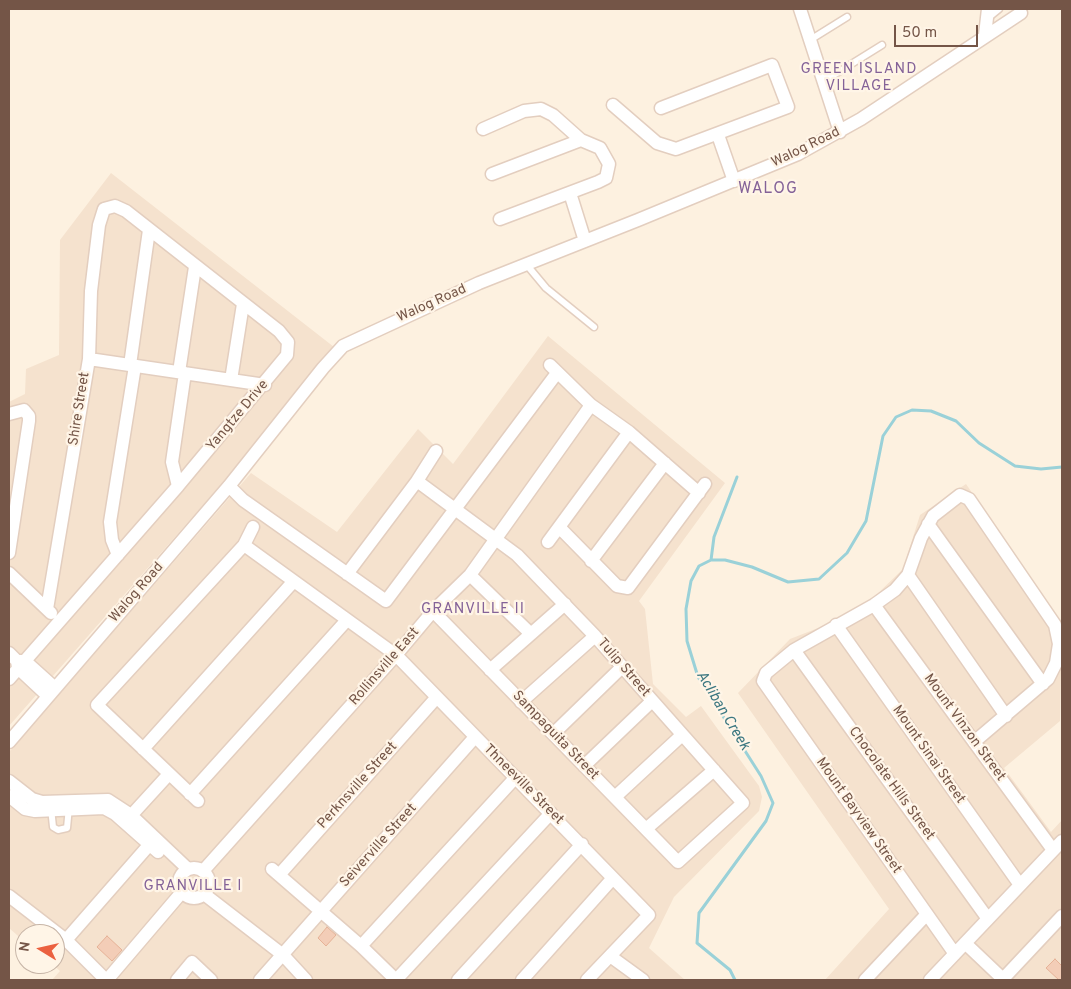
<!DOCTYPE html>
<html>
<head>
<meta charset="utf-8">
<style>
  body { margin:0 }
  #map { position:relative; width:1071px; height:989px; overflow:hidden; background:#fdf1e0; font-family:Overpass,sans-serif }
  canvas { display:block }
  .frame { position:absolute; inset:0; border:10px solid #745547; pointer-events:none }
  .north { position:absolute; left:15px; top:924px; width:50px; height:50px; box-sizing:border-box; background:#fff5e7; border:1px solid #c7b5a7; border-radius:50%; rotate:279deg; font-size:14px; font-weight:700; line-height:20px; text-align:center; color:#745547 }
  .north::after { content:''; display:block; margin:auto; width:18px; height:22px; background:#eb6140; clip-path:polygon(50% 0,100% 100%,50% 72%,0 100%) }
  .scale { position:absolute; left:894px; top:25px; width:84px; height:22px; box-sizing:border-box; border:2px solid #745547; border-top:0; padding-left:6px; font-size:15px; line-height:18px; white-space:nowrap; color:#745547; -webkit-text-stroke:4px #fff5e7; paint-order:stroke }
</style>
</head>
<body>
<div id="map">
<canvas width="1071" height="989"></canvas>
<div class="frame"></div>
<div class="north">N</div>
<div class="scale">50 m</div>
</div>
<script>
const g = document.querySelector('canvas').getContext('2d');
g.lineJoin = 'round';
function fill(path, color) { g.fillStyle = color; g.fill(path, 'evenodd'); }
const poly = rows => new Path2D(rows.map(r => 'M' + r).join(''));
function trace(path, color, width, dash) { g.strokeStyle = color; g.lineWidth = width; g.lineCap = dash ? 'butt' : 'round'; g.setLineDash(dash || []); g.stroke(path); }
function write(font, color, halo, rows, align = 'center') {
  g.font = font + ' Overpass,sans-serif'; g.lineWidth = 4.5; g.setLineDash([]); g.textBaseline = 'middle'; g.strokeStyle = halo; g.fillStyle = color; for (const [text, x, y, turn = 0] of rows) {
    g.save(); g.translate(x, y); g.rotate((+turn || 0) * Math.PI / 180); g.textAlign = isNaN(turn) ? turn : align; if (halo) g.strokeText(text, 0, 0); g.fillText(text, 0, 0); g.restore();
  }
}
fill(poly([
  [111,173,334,347,225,480,9,726,9,402,25,394,26,369,59,355,60,240],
  [548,336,725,483,639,601,645,609,653,684,686,717,701,706,759,786,762,797,759,811,674,897,649,948,685,980,52,980,60,971,52,964,55,964,55,934,25,934,25,942,9,928,9,752,251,473,337,532,418,429,453,464],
  [966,484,1062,624,1060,721,1004,768,1051,832,1062,820,1062,980,825,980,889,909,738,693,790,639,831,623,871,600,903,569,920,515]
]), '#f5e2ce');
trace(poly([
  [711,560,714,537,737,477],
  [735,980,730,970,697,943,699,913,766,821,773,803,761,776,698,677,687,641,686,609,691,581,699,566,711,560,725,560,752,567,788,582,819,579,847,553,866,521,883,436,896,417,912,410,931,411,956,421,979,443,1015,466,1041,469,1062,467]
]), '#9ad1d8', 3);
const building = poly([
  [327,927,336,935,326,946,318,938,327,927],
  [107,936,122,950,112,961,97,947,107,936],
  [1055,959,1062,966,1062,980,1059,980,1046,968,1055,959]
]);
fill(building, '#f3cdb7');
trace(building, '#e6b297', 1);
const service = poly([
  [988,18,999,9],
  [810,40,847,17],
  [824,81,882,45],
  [526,264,546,288,594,327],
  [51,808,53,827,58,830,67,828,69,807]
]);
const minor = poly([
  [800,9,840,132],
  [985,35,988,9],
  [613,105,657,143,676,149,788,107,772,65,661,108],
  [483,129,524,111,541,109,553,115,581,140,600,148,609,164,606,178,598,182,500,219],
  [718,135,734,181],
  [492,174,581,140],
  [570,193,585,241],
  [89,359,265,385],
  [130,365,149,230],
  [550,365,591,405,629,432,699,493],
  [179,372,195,267],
  [231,380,243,304],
  [9,414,24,410,29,416,29,421,9,553],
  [417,481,517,555,595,636,743,803,678,862,433,611],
  [178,486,172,462,185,373],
  [229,486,243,500,386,601,557,373],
  [928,524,1043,684],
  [559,527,617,586,628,588,705,484],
  [548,542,629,432],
  [244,545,396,655,649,915,587,980],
  [118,555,112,540,110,522,135,366],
  [591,561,665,463],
  [9,573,51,613],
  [347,574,417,481,436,451],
  [470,575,531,634],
  [908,575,1006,716],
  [874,605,1053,850],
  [836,625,1020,885],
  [794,650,988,919],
  [9,653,17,661,18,668,48,696],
  [17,661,25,661,55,688],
  [490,670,565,604],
  [9,679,178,486,287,355,288,342,279,331,126,211,115,206,104,209,99,225,91,291,89,359,47,609],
  [521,702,595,636],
  [553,734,622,667],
  [9,742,229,486,323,368,343,346,479,283,638,220,798,154,861,119,1021,13],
  [143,749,293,582],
  [584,766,652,701],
  [9,781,32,799,42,802,108,800,131,815,188,869],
  [190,794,347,620],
  [9,796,25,809,35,811,104,808,115,814,158,852],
  [615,797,682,735],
  [198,801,97,705,244,545,253,527],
  [127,820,169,774],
  [646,829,714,770],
  '179 883a15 15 0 1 1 30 0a15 15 0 1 1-30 0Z',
  [272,869,361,946,396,980],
  [203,871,396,655,433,611,470,575,591,405],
  [279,875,437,697],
  [204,894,283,955,306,980],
  [9,896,66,940,106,980],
  [66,940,150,844],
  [965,943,1004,980],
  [361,946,516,777],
  [955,954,763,681,766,673,794,650,874,605,895,590,908,575,921,538,933,516,960,495,969,499,1055,625,1059,644,1056,663,1048,679,974,742],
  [610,956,643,980],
  [107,980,182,892],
  [177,980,192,962,211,980],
  [260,980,475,737],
  [396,980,551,813],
  [458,980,582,844],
  [522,980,613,878],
  [865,980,927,914],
  [930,980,1062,841],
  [1002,980,1062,916]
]);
trace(service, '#e3cebf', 9);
trace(minor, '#e3cebf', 15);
trace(service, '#fff', 6);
trace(minor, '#fff', 12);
write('14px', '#745547', '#fff5e7', [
  ["Walog Road",806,148,-26],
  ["Walog Road",432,304,-24],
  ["Shire Street",80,409,-81],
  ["Yangtze Drive",238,416,-50],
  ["Walog Road",137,593,-49],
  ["Rollinsville East",385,667,-49],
  ["Tulip Street",623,668,49],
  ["Mount Vinzon Street",964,728,54],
  ["Sampaguita Street",555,736,46],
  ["Mount Sinai Street",928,755,55],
  ["Chocolate Hills Street",891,784,54],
  ["Thneeville Street",523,785,45],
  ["Perknsville Street",358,786,-48],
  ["Mount Bayview Street",858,816,55],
  ["Seiverville Street",379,846,-48]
]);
g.letterSpacing = '1px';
write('15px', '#846298', '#fff5e7', [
  ["GREEN ISLAND",859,70],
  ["VILLAGE",859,87],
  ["GRANVILLE II",473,610],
  ["GRANVILLE I",193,887]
]);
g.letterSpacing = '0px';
write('italic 15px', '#3d7881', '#fff5e7', [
  ["Acliban Creek",722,711,59]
]);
g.letterSpacing = '1px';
write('16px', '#846298', '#fff5e7', [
  ["WALOG",768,190]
]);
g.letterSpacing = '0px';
</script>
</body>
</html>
